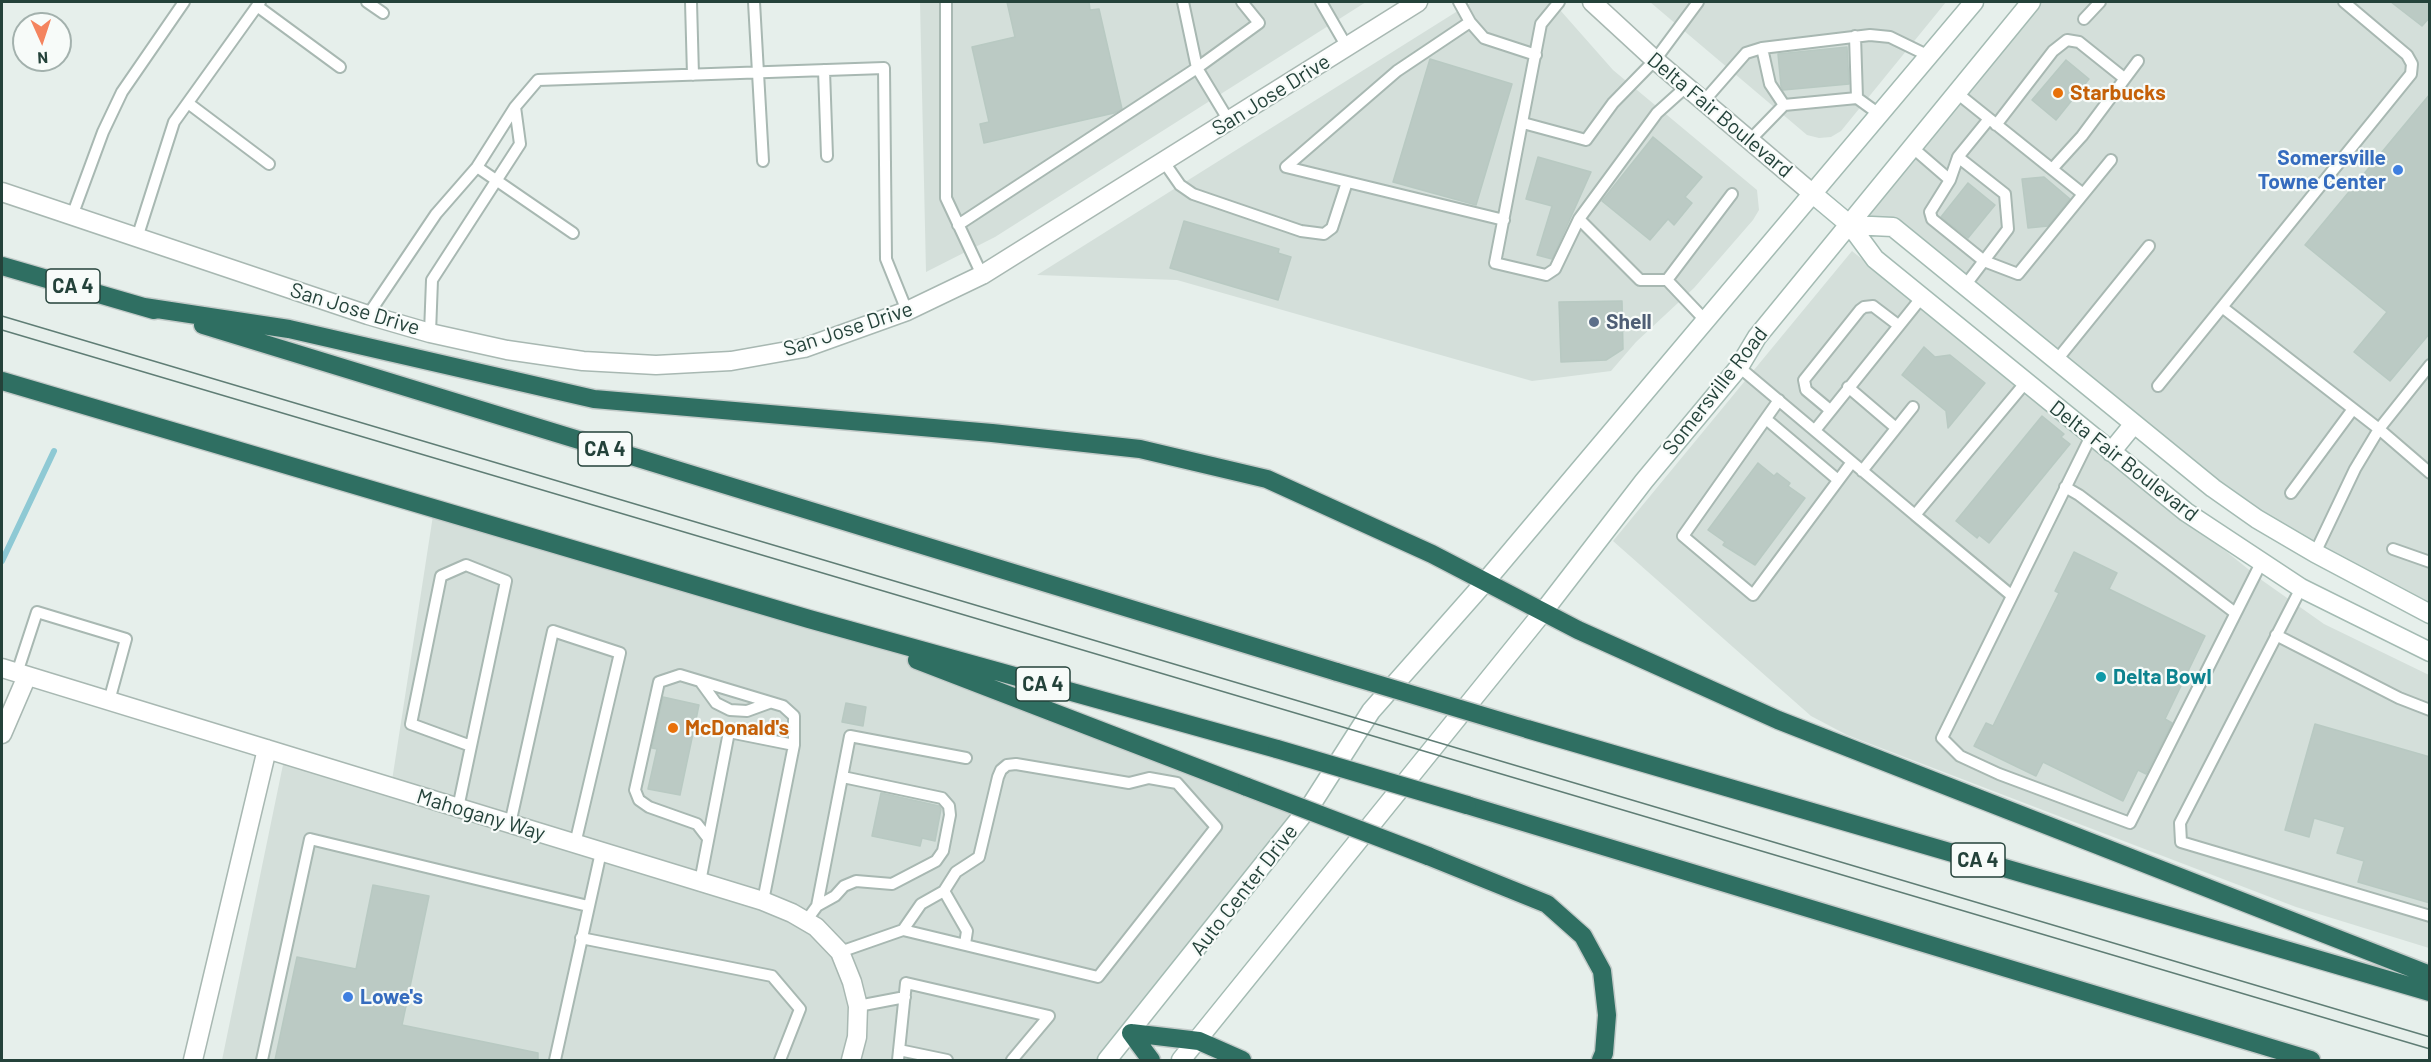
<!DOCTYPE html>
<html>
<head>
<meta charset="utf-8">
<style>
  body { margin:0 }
  #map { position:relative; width:2431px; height:1062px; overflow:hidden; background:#e6efeb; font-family:Barlow,sans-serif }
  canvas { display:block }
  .frame { position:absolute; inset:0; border:3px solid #24423a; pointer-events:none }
  .north { position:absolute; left:12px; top:12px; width:60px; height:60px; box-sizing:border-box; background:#f7fbf9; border:2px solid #a3b1ad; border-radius:50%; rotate:177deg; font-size:16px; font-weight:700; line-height:24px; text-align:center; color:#24423a }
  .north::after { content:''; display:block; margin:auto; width:21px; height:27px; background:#f4845f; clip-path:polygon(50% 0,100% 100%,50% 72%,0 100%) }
</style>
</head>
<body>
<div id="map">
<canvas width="2431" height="1062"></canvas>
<div class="frame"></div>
<div class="north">N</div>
</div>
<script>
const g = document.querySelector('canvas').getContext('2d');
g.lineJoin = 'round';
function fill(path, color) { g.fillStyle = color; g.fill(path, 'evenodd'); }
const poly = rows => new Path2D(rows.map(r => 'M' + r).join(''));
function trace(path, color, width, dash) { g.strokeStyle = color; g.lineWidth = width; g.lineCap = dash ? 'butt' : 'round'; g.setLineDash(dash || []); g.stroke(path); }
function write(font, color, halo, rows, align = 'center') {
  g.font = font + ' Barlow,sans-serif'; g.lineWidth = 4.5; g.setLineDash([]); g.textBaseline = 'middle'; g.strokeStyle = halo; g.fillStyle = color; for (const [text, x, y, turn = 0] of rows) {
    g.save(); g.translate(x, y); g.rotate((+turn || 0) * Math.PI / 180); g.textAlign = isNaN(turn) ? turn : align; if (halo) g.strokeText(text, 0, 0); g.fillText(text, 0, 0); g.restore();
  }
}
fill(poly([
  [920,2,1366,2,995,237,926,272],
  [1472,2,1553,2,1613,70,1757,190,1759,210,1753,220,1694,288,1636,342,1611,371,1532,381,1177,280,1037,275],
  [1650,2,1946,2,1841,131,1831,137,1819,138,1807,135],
  [2031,2,2429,2,2429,614,2257,519,1893,227,1850,225],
  [1852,251,2263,581,2324,624,2429,675,2429,948,2296,907,1847,735,1811,716,1613,541],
  [434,509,809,619,1303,808,1107,1060,222,1060,285,755,391,787]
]), '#d4dfda');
trace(poly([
  [2,561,54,451]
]), '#8ec9d4', 6);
const building = poly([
  [1007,2,1089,2,1090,10,1099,9,1122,109,1114,113,984,143,980,124,989,122,972,47,1015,37,1007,2],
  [2391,2,2430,2,2430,17,2422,26,2391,2],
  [1847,47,1849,84,1783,90,1781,86,1778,54,1847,47],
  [1430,59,1512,84,1476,205,1393,182,1430,59],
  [2066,60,2089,79,2056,120,2032,100,2066,60],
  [2430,94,2430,333,2390,381,2354,352,2387,312,2305,245,2430,94],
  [1653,137,1702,177,1685,197,1692,203,1674,225,1668,219,1650,240,1602,201,1653,137],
  [1538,157,1591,172,1552,259,1537,255,1552,206,1526,199,1538,157],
  [2044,177,2070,199,2048,226,2028,228,2022,179,2044,177],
  [1968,183,1995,205,1968,238,1941,217,1968,183],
  [1184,221,1279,249,1278,253,1291,257,1278,300,1170,268,1184,221],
  [1622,301,1623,349,1606,360,1561,362,1559,302,1622,301],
  [1924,347,1935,357,1950,355,1985,383,1948,428,1946,411,1902,375,1924,347],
  [2042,416,2064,434,2061,437,2070,444,1989,543,1979,535,1977,538,1956,521,2042,416],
  [1758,463,1774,476,1777,473,1790,483,1788,486,1805,498,1755,565,1723,545,1725,542,1708,530,1758,463],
  [2074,552,2117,573,2109,589,2205,636,2165,719,2172,723,2146,774,2138,770,2123,801,2043,762,2036,776,1974,746,1986,723,1993,726,2059,593,2055,591,2074,552],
  [663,697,699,705,680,795,648,789,657,749,652,748,663,697],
  [846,703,866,707,863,726,842,722,846,703],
  [2315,724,2430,757,2430,903,2358,882,2364,861,2337,853,2345,827,2314,818,2309,837,2285,830,2315,724],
  [881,793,939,806,941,809,935,841,922,838,920,846,872,836,881,793],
  [373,885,429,896,402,1025,538,1053,538,1060,275,1060,297,957,356,969,373,885]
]);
fill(building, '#bbcac4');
trace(building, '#b8c9c2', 1.5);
const service = poly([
  [367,2,383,13],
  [691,2,693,75],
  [754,2,763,161],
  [946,2,946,198,982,275],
  [1183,2,1197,68,1229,121],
  [1321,2,1347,47],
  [1459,2,1470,22],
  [1559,2,1541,24,1495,263,1546,275,1555,269,1579,219],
  [257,6,340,67],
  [2084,19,2100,2],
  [1855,36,1857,98],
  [1762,48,1770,84,1784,105],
  [824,70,827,156],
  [1957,93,2083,194],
  [1704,101,1746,53,1762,48,1870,35,1890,37,1929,56],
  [188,103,269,164],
  [1523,123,1586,140,1613,103,1655,60,1698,2],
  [1996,125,2053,51,2067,40,2079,42,2124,78],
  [1750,140,1784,105,1857,98,1879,114],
  [1913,148,1950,180,1958,157,2005,194,2008,229,1964,287],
  [1958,157,1989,119],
  [1164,162,1180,185,1193,194,1301,231,1324,234,1332,228,1347,182],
  [477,167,573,233],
  [2052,169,2082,136,2138,61],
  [1950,180,1930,212,1932,219,1984,261,2018,274,2111,160],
  [72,216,103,132,122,92,184,2],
  [1504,220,1286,167,1397,71,1470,22,1484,38,1536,55],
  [958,225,1197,68,1259,23,1242,2],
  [137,238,174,122,260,2],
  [1667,280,1640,280,1579,219,1657,113,1687,86],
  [2222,307,2379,429,2430,473],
  [368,315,436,214,477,167,515,107,538,80,884,68,886,259,907,311],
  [1704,319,1667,280,1732,194],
  [430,333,432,280,520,144,515,107],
  [2056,361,2149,246],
  [1739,367,1915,515],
  [2158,386,2411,74,2412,64,2407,55,2344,2],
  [1848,387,1896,428],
  [1779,400,1683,536,1753,595,1852,462],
  [1830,410,1806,390,1804,380,1860,310,1864,307,1873,306,1898,325],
  [1766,419,1838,480],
  [1816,429,1922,297],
  [2091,436,1942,738,1960,756,1999,774,2130,823,2261,563],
  [1862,471,1913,407],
  [2065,487,2079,495,2234,612],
  [2291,493,2353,409],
  [2393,549,2430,562],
  [2315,553,2355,469,2379,429,2430,365],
  [2301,588,2180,823,2181,842,2430,916],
  [2011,595,1915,515,2026,382],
  [2276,635,2399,698,2430,710],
  [17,673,37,612,126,639,109,701],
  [700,681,716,703,730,710,747,711,769,703],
  [458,808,471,746,506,581,466,565,441,576,411,724,471,746],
  [510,824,553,631,620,653,575,844],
  [707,837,697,824,649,807,639,800,635,790,659,682,680,675,783,706,794,716,794,745],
  [700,882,729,732,794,745,763,901],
  [944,891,967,931,965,944],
  [817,906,835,896,844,886,856,881,892,884,936,861,943,851,950,815,949,806,942,798,843,777],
  [806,921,817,906,850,736,966,758],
  [581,938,772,976,800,1009,780,1060],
  [840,952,903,930,921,904,944,891,956,872,979,857,998,777,1001,770,1007,765,1016,764,1129,783,1149,778,1177,783,1216,827,1098,977,903,930],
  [858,1006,905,997],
  [899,1050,947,1060],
  [262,1060,310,839,588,906],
  [555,1060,601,852],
  [898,1060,906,983,1049,1016,1012,1060]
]);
const minor = poly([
  [2,192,368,315,430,333,507,350,583,361,656,365,731,361,804,348,907,311,982,275,1418,2],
  [2,668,763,901,792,913,816,927,840,952,852,982,858,1006,857,1037,851,1060],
  [2,734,27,676],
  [193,1060,267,749]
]);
const tertiary = poly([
  [1592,2,1655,60,1813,194]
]);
const secondary = poly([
  [1813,194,1850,225,1875,259,2186,512,2301,588,2430,652],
  [1850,225,1893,227,2213,488,2257,519,2315,553,2430,614],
  [2111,452,2133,425],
  [1107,1060,1313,802,1371,711,1485,582,1974,2],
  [1181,1060,1543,612,1644,481,1739,367,1757,337,2031,2]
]);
const motorway = poly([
  [2,266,154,310],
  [144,307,289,329,594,399,992,433,1140,449,1267,479,1432,554,1578,630,1778,720,2430,975],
  [203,325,1337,672],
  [2,381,809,619,1277,749],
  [917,660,1247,787],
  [1527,729,2430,992],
  [1467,805,2311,1060],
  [1428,856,1547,904,1583,936,1602,971,1607,1015,1604,1053,1601,1060],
  [1131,1033,1199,1041,1242,1060],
  [1131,1033,1151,1060]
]);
trace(service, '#a8b8b2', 14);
trace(minor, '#a8b8b2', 21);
trace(tertiary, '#a8b8b2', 21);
trace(secondary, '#a4bbb3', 21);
trace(motorway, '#c2cac8', 21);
trace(service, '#fff', 10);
trace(minor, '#fff', 18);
trace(tertiary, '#fff', 18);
trace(secondary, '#fff', 18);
trace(motorway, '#2f6f62', 18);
trace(poly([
  [2,316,2430,1037],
  [2,330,2430,1049]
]), '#5f7d75', 1.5);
const motorwayBridge = poly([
  [1337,672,1527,729],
  [1277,749,1467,805],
  [1247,787,1428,856]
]);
trace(motorwayBridge, '#c2cac8', 21, []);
trace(motorwayBridge, '#2f6f62', 18);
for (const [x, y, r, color] of [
  [2058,93,6,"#e8710a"],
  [2398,170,6,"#3f7fe0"],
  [1594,322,6,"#5c6f8a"],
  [2101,677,6,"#0f9aa8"],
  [673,728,6,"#e8710a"],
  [348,997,6,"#3f7fe0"]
]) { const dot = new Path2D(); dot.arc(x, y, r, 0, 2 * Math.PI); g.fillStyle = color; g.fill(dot); trace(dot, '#f7fbf9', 2); }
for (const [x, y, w] of [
  [73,286,54],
  [605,449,54],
  [1043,684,54],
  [1978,860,54]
]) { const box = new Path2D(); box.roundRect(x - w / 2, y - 17, w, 34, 4.5); g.fillStyle = '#f7fbf9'; g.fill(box); trace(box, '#24423a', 1.5); }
write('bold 20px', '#24423a', null, [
  ["CA 4",73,286],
  ["CA 4",605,449],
  ["CA 4",1043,684],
  ["CA 4",1978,860]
]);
write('bold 21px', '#c56008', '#f7fbf9', [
  ["Starbucks",2070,93],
  ["McDonald's",685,728]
], 'left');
write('21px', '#24423a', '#f7fbf9', [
  ["San Jose Drive",1271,95,-32],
  ["Delta Fair Boulevard",1720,115,40],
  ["San Jose Drive",355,309,17],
  ["San Jose Drive",848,329,-18],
  ["Somersville Road",1715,391,-52],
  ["Delta Fair Boulevard",2124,461,38],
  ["Mahogany Way",481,815,17],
  ["Auto Center Drive",1244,890,-52]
]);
write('bold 21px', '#366cbe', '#f7fbf9', [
  ["Somersville",2386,158],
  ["Towne Center",2386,182],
  ["Lowe's",360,997,"left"]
], 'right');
write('bold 21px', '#4e5e75', '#f7fbf9', [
  ["Shell",1606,322]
], 'left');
write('bold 21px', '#0d838f', '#f7fbf9', [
  ["Delta Bowl",2113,677]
], 'left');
</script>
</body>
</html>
